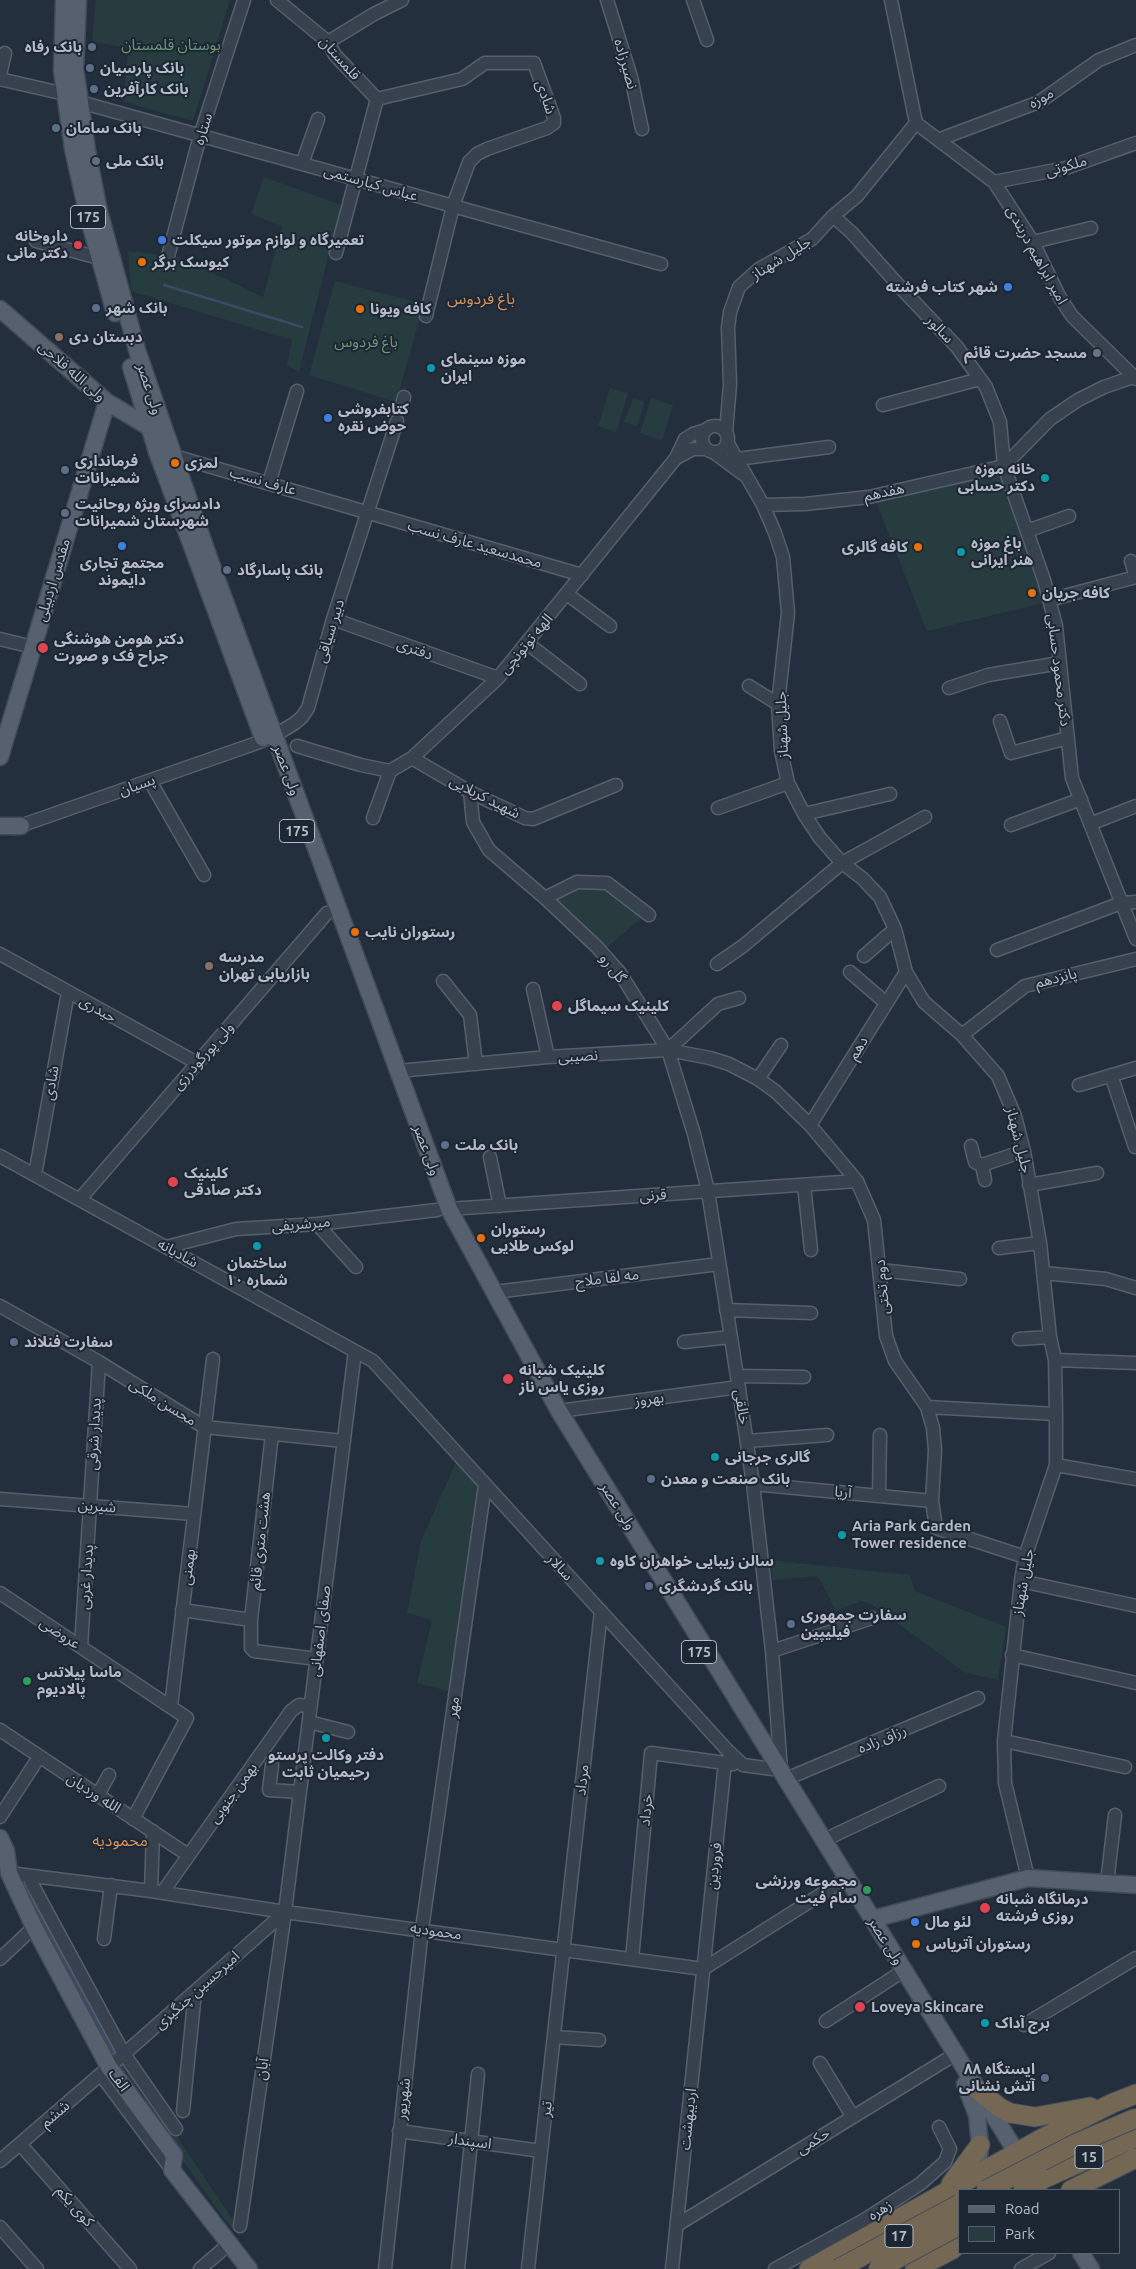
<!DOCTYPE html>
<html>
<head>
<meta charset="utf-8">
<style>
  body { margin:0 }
  #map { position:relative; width:1136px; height:2269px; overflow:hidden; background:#242f3e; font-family:Ubuntu,sans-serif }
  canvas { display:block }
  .legend { position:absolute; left:958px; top:2189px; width:162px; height:65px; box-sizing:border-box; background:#1d2633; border:1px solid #59626f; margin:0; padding:6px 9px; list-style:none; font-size:15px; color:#b4bcc9 }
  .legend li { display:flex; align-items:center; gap:10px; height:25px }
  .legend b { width:25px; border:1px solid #59626f }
</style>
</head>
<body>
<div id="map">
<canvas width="1136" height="2269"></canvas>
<ul class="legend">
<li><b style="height:6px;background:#56606e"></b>Road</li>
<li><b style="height:14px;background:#263c3f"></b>Park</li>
</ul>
</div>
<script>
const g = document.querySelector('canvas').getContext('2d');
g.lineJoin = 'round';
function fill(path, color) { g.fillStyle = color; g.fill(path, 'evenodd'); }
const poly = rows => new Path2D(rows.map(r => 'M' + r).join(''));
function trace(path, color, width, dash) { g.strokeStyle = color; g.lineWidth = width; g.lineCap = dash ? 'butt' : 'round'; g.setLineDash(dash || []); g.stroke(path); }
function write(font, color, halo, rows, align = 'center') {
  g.font = font + ' Ubuntu,"Noto Sans Arabic",sans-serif'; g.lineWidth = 4; g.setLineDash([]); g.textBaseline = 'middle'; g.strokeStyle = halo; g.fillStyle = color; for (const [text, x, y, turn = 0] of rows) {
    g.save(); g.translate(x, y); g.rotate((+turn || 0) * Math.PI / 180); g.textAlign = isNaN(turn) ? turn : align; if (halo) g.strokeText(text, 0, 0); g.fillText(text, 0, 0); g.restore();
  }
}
fill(poly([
  [96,0,230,0,193,121,124,102,128,48,92,42],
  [264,177,341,205,299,372,287,365,292,340,131,291,128,251,179,257,263,297,282,226,251,214],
  [335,281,424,304,396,402,309,375],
  [610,388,628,393,616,432,598,426],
  [633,398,645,402,637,426,624,422],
  [651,398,673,405,662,441,640,433],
  [1000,473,1044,603,927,631,876,502],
  [579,886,607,886,644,916,604,950,552,899],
  [456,1462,478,1487,449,1691,417,1683,432,1620,407,1613,421,1541],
  [770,1560,910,1575,915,1591,1006,1627,998,1680,964,1672,870,1603,861,1601,836,1611,818,1576,773,1580],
  [125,2059,237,2226,234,2232,116,2067]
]), '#263c3f');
fill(poly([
  [18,1876,24,1876,120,2054,113,2060]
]), '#394c67');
trace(poly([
  [164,285,302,327]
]), '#394c67', 2.5);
const minor = poly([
  [277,0,328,42,335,55,377,99],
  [607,0,631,77,642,129],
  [693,0,707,40],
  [891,0,916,123,994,182,1033,242,1059,296,1072,316,1136,379],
  [328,42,374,14,402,0],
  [0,75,5,53],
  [0,79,65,94],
  [377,99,462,79,485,63,534,63,554,118,554,123,547,128,487,149,477,154,469,162,453,206,426,316],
  [80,102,661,264],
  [940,139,1039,102,1099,60,1136,45],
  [302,164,318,119],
  [994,182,1066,168,1136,143],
  [833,216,852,233,901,288,957,347,986,387,1000,422,1004,466,1044,580,1056,626,1072,778,1136,939],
  [36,241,99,258],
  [1033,242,1091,228],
  [336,253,377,99],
  [167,260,200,136,244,0],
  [883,405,980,379],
  [401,409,404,397],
  '702 439a13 13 0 1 1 26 0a13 13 0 1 1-26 0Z',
  [726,433,730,384,728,328,730,312,739,287,759,269,812,239,833,216,857,196,916,123],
  [727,442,763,505,775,533,783,557,788,613,778,704,781,751,788,783,804,814,820,838,842,863,862,878,880,897,895,929,906,972,924,1002,962,1035,998,1076,1015,1116,1024,1151,1040,1243,1050,1337,1055,1360,1056,1414,1056,1465,1025,1557,1021,1581,1004,1741,1005,1783,1028,1878],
  [713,452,743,474],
  [167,454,582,575],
  [676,458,693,449,706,449],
  [737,459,829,447],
  [1004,466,1050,419,1078,400,1104,387,1136,376],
  [269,483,297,391],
  [763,505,805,504,869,497,1004,466],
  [1027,531,1069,516],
  [567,594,610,626],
  [1049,600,1136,577,1131,561],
  [333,619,498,678],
  [0,639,33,647],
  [527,643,580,684],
  [749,686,778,704],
  [949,688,988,675,1060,663],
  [1000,721,1011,753,1068,738],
  [297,746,361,765,390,771,412,758,498,678,676,458,685,439,693,434,706,430],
  [412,758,470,792,525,818,533,819,616,785],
  [150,781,204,875],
  [470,792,473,822,489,850,545,898,597,947,620,973,668,1050,694,1134,708,1191,737,1376,753,1484,772,1651,781,1770],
  [718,808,788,783],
  [804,814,890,794],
  [373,818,390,771],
  [1090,824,1136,806],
  [1011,825,1081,799],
  [14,828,254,744,274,736,295,723,302,717,308,708,333,619,397,421],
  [545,898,577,882,607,883,649,915],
  [997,950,1121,903,1136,902],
  [0,954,197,1063],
  [864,956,895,929],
  [717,964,743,946,842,863,925,817],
  [850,972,886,1003],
  [443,981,470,1015,476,1064],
  [533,989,548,1057],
  [962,1035,1025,986,1136,959],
  [668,1050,718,1004,739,998],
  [398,1071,548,1057,668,1050,710,1058,729,1064,758,1079,775,1091,810,1125,857,1181,874,1220,886,1336,895,1361,927,1407,933,1428,935,1450,932,1501,936,1528,1025,1557],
  [1111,1075,1135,1147],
  [758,1079,781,1045],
  [1079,1085,1136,1068],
  [810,1125,906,972],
  [971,1146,975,1162,982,1165,985,1180],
  [0,1156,373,1361,728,1751,743,1765,772,1769],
  [490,1157,500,1206],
  [982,1165,1024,1151],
  [35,1175,68,992],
  [804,1185,811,1250],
  [1029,1185,1097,1173],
  [80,1199,327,913],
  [449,1209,857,1181],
  [317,1224,356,1267],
  [166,1247,236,1229,317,1224,437,1210],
  [999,1248,1040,1243],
  [881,1270,960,1279],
  [1043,1273,1106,1279,1136,1288],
  [495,1292,719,1264],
  [0,1306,99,1362,204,1427,344,1441],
  [726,1310,811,1313],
  [1019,1339,1050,1337],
  [684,1342,731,1337],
  [1055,1360,1136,1363],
  [737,1376,804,1377],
  [927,1407,1056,1414],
  [559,1411,739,1387],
  [272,1434,251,1620,251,1648,254,1651,317,1659],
  [747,1441,827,1435],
  [1056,1465,1136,1479],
  [753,1484,932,1501],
  [879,1496,880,1435],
  [0,1499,194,1514],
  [1021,1581,1136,1606],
  [0,1593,187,1718,133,1819],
  [182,1610,251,1620],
  [81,1647,99,1362],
  [772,1651,872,1618],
  [1012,1655,1136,1683],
  [171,1706,213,1359],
  [309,1722,348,1732],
  [0,1730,188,1855],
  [1004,1741,1125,1767],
  [272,1765,269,1790,300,1792],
  [786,1779,978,1698],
  [98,1795,109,1775],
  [0,1817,39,1757],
  [824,1840,939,1786],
  [9,1873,151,1891,285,1912,703,1969,839,1883],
  [31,1882,124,2054,176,2129],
  [1107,1883,1115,1815],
  [151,1891,153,1831],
  [162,1893,291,1711,299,1705,310,1706],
  [104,1939,111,1885],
  [0,1959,34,1927],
  [632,1959,651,1753,733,1764],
  [826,2021,897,1975],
  [1024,2025,1136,1958],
  [554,2037,599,2040],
  [820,2063,853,2117],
  [101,2075,172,2170],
  [183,2111,195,1992],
  [399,2131,541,2151],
  [20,2144,130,2269],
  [0,2161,124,2054,285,1912],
  [677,2225,949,2058],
  [240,2226,285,1912,355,1351],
  [0,2227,37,2269],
  [200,2269,229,2244],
  [385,2269,422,1929,485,1485],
  [458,2269,478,2074],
  [528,2269,601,1611],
  [672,2269,725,1762],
  [775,2269,864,2220,920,2184,945,2162,950,2149,939,2127],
  [1021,2269,1049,2253]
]);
const major = poly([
  [64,0,62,71,73,149,88,216,115,313],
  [78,0,75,69,87,150,99,211,137,350,209,558,449,1209,559,1411,1023,2163],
  [0,309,107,402,149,427],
  [131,367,157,452,263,738],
  [0,757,107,402],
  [0,826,21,826],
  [0,1838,6,1851,9,1873,34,1927,109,2067,174,2155,172,2170,249,2269],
  [873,1919,1028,1878,1136,1885],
  [965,2084,977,2115,980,2145,979,2157],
  [1081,2253,1091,2269]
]);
const highway = poly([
  [978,2090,1000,2108,1010,2113,1035,2117,1090,2107],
  [1043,2179,1136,2137],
  [951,2184,980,2145],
  [1071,2190,1136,2158],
  [941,2218,947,2229,949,2238,948,2247,944,2253],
  [809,2269,1041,2139,1113,2103,1136,2094],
  [915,2269,953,2249]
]);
trace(minor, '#565f6c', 15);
trace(major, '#414a57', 19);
trace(highway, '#434c59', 21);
trace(minor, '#38414e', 12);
trace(major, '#56606e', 16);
trace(highway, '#746855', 19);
const highwayBridge = poly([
  [986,2190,1075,2144,1136,2118],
  [1023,2190,1043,2179],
  [838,2269,960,2204],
  [878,2269,960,2225]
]);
trace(highwayBridge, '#434c59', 21, []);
trace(highwayBridge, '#746855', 19);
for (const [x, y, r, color] of [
  [92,47,5,"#5c6f8a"],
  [90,68,5,"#5c6f8a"],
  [94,89,5,"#5c6f8a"],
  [56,128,5,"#5c6f8a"],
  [96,161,5,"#5c6f8a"],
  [162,240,5,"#3f7fe0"],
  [78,245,5,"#e0444e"],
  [142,262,5,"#e8710a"],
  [1008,287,5,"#3f7fe0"],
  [96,308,5,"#5c6f8a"],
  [360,309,5,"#e8710a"],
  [59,337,5,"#8d6e63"],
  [1097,353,5,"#6b7280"],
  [431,368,5,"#0f9aa8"],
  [328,418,5,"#3f7fe0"],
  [175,463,5,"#e8710a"],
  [65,470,5,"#5c6f8a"],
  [1045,478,5,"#0f9aa8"],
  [65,513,5,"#5c6f8a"],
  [122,546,5,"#3f7fe0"],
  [918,547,5,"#e8710a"],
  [961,552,5,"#0f9aa8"],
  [227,570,5,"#5c6f8a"],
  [1032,593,5,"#e8710a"],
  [43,648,6,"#e0444e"],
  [355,932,5,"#e8710a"],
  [209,966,5,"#8d6e63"],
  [557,1006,6,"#e0444e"],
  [445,1145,5,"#5c6f8a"],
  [173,1182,6,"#e0444e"],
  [481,1238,5,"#e8710a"],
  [257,1246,5,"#0f9aa8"],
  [14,1342,5,"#5c6f8a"],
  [508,1379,6,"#e0444e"],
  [715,1457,5,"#0f9aa8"],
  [651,1479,5,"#5c6f8a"],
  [842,1535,5,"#0f9aa8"],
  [600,1561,5,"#0f9aa8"],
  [649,1586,5,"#5c6f8a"],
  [791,1624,5,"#5c6f8a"],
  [27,1681,5,"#2e9e5b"],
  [326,1738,5,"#0f9aa8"],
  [867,1890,5,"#2e9e5b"],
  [985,1908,6,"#e0444e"],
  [915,1922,5,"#3f7fe0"],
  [916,1944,5,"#e8710a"],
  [860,2007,6,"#e0444e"],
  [985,2023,5,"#0f9aa8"],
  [1045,2078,5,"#5c6f8a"]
]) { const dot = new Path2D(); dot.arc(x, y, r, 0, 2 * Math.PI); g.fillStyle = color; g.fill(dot); trace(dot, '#1d2633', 2); }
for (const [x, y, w] of [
  [88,217,35],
  [297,831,35],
  [699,1652,35],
  [1089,2157,28],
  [899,2236,28]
]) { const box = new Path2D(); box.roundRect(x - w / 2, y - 11.5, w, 23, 4); g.fillStyle = '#1d2633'; g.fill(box); trace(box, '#b4bcc9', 1); }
write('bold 14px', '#b4bcc9', null, [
  ["175",88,217],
  ["175",297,831],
  ["175",699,1652],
  ["15",1089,2157],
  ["17",899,2236]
]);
write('15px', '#6b9a76', '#1d2633', [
  ["بوستان قلمستان",171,45],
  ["باغ فردوس",366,342]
]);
write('bold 15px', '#b4bcc9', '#1d2633', [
  ["بانک رفاه",82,47,"right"],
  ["بانک پارسیان",100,68],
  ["بانک کارآفرین",104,89],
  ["بانک سامان",66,128],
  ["بانک ملی",106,161],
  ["داروخانه",68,236,"right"],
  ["دکتر مانی",68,253,"right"],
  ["تعمیرگاه و لوازم موتور سیکلت",172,240],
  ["کیوسک برگر",152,262],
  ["شهر کتاب فرشته",998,287,"right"],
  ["بانک شهر",106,308],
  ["کافه ویونا",370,309],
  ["دبستان دی",69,337],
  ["مسجد حضرت قائم",1087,353,"right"],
  ["موزه سینمای",441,359],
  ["ایران",441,376],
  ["کتابفروشی",338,409],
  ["حوض نقره",338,426],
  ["فرمانداری",75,461],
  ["شمیرانات",75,478],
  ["لمزی",185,463],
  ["خانه موزه",1035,469,"right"],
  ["دکتر حسابی",1035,486,"right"],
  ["دادسرای ویژه روحانیت",75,504],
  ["شهرستان شمیرانات",75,521],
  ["باغ موزه",971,543],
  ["هنر ایرانی",971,560],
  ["کافه گالری",908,547,"right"],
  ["مجتمع تجاری",122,563,"center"],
  ["دایموند",122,580,"center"],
  ["بانک پاسارگاد",237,570],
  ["کافه جریان",1042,593],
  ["دکتر هومن هوشنگی",54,639],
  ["جراح فک و صورت",54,656],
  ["رستوران نایب",365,932],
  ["مدرسه",219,957],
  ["بازاریابی تهران",219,974],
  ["کلینیک سیماگل",568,1006],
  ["بانک ملت",455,1145],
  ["کلینیک",184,1173],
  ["دکتر صادقی",184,1190],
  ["رستوران",491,1229],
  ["لوکس طلایی",491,1246],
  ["ساختمان",257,1263,"center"],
  ["شماره ۱۰",257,1280,"center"],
  ["سفارت فنلاند",24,1342],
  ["کلینیک شبانه",519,1370],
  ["روزی یاس ناز",519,1387],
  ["گالری جرجانی",725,1457],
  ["بانک صنعت و معدن",661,1479],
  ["Aria Park Garden",852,1526],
  ["Tower residence",852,1543],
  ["سالن زیبایی خواهران کاوه",610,1561],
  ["بانک گردشگری",659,1586],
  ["سفارت جمهوری",801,1615],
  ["فیلیپین",801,1632],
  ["ماسا پیلاتس",37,1672],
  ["پالادیوم",37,1689],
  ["دفتر وکالت پرستو",326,1755,"center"],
  ["رحیمیان ثابت",326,1772,"center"],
  ["مجموعه ورزشی",857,1881,"right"],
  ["سام فیت",857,1898,"right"],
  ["درمانگاه شبانه",996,1899],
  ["روزی فرشته",996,1916],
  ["لئو مال",925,1922],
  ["رستوران آتریاس",926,1944],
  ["Loveya Skincare",871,2007],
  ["برج آداک",995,2023],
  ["ایستگاه ۸۸",1035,2069,"right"],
  ["آتش نشانی",1035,2086,"right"]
], 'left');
write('15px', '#b4bcc9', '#1d2633', [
  ["قلمستان",340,58,48],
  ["نصیرزاده",626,64,74],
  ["شادی",546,97,71],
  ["موزه",1041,98,-30],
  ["ستاره",203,129,-73],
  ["ملکوتی",1066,166,-16],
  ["عباس کیارستمی",371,183,16],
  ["امیر ابراهیم دربندی",1037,255,61],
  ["جلیل شهناز",781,258,-32],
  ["سالور",940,329,46],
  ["ولی‌ الله فلاحی",72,371,41],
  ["ولی عصر",150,389,72],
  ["عارف نسب",263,481,16],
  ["هفدهم",884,492,-12],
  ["محمدسعید عارف نسب",475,544,16],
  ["مقدس اردبیلی",53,580,-73],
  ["دبیر سیاقی",330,631,-73],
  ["الهه توتونچی",526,644,-50],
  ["دفتری",415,649,20],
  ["دکتر محمود حسابی",1059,670,83],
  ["جلیل شهناز",782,725,-92],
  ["ولی عصر",287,770,70],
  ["پسیان",137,785,-19],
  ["شهید کربلایی",485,797,27],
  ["گل رو",613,968,52],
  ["پانزدهم",1056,978,-14],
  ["حیدری",98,1009,29],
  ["دهم",858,1048,-58],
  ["ولی پورگودرزی",203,1056,-49],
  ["نصیبی",578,1056,-3],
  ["شادی",51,1083,-80],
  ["جلیل شهناز",1019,1140,76],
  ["ولی عصر",427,1150,70],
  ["قرنی",653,1195,-4],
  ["میرشریفی",301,1224,-5],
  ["شادیانه",178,1253,29],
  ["مه لقا ملاح",607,1278,-7],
  ["دوم تختی",882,1287,-95],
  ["بهروز",649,1399,-8],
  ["محسن ملکی",163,1402,32],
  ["خالقی",742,1407,81],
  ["پدیدار شرقی",94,1434,-87],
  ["آریا",843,1492,5],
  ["شیرین",97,1506,4],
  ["ولی عصر",618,1506,58],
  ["هشت متری قائم",260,1541,-84],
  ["بهمنی",188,1567,-83],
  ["سالار",560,1567,47],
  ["پدیدار غربی",86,1577,-86],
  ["جلیل شهناز",1023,1582,-80],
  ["صفای اصفهانی",320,1631,-83],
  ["عروضی",60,1633,33],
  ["مهر",453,1707,-82],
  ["رزاق زاده",882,1739,-23],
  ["مرداد",582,1780,-84],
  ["الله وردیان",94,1793,33],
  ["بهمن جنوبی",233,1793,-54],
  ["خرداد",646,1810,-85],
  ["فروردین",714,1866,-84],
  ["محمودیه",436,1931,8],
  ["ولی عصر",886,1941,58],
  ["امیرحسین چنگیزی",197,1990,-42],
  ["آبان",262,2069,-82],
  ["الف",119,2080,54],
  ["شهریور",403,2099,-84],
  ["تیر",546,2109,-84],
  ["ششم",55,2114,-41],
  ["اردیبهشت",688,2119,-84],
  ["اسپندار",470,2141,8],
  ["حکمی",813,2141,-32],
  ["کوی یکم",75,2206,49],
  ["زهره",880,2210,-32]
]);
write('16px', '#d59563', '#1d2633', [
  ["باغ فردوس",481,299],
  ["محمودیه",120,1841]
]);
</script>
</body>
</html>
